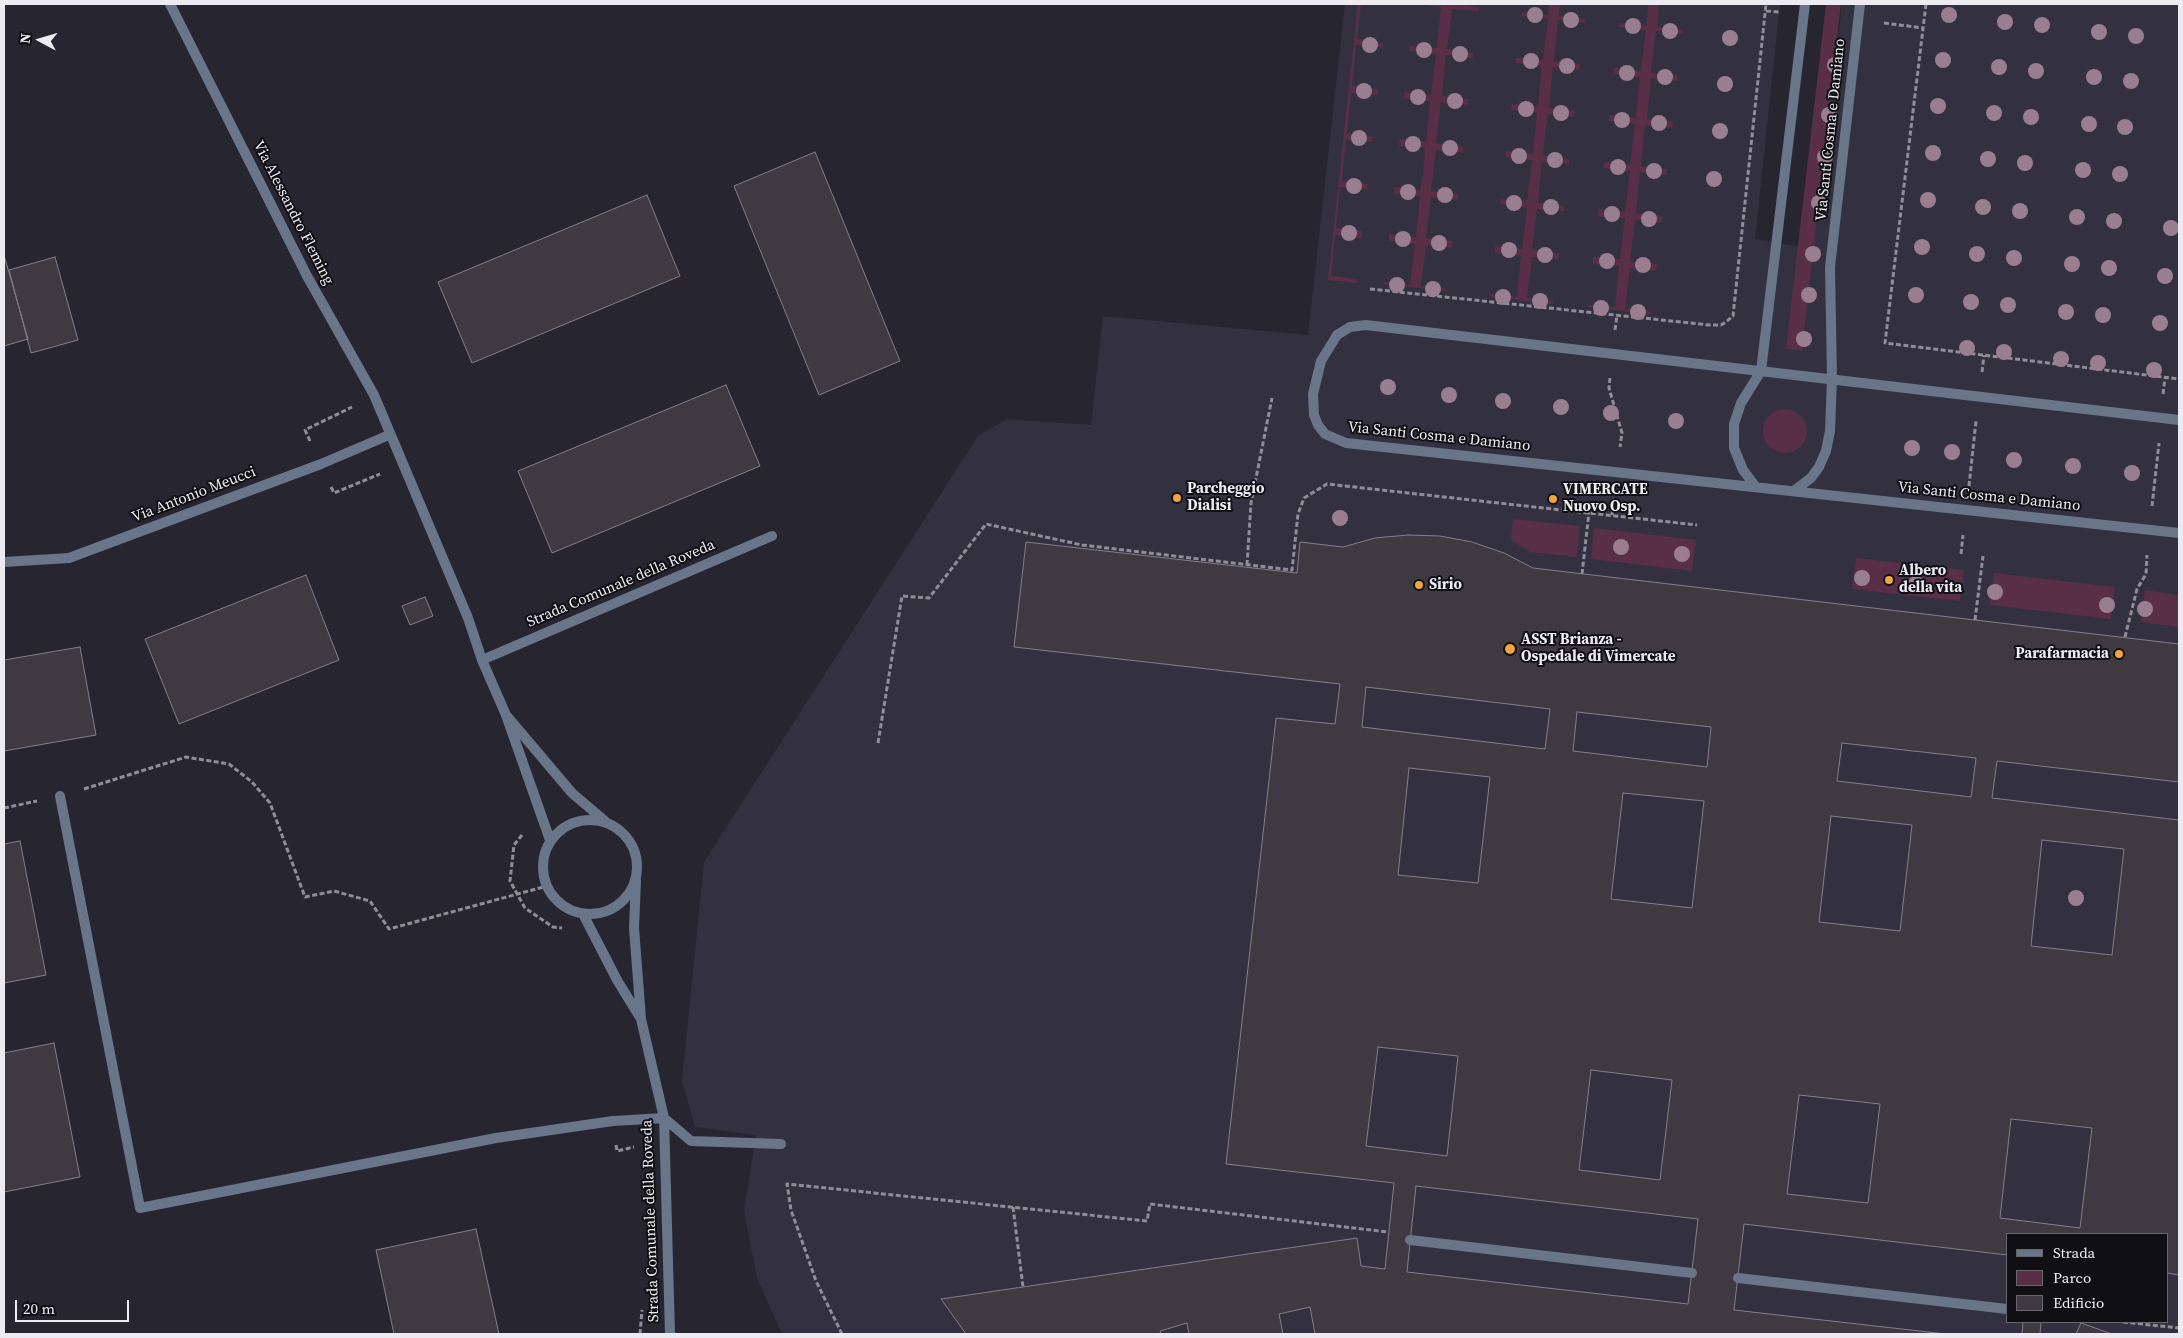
<!DOCTYPE html>
<html>
<head>
<meta charset="utf-8">
<style>
  body { margin:0 }
  #map { position:relative; width:2183px; height:1338px; overflow:hidden; background:#272630; font-family:"Source Serif 4",serif }
  canvas { display:block }
  .frame { position:absolute; inset:0; border:5px solid #ecebf1; pointer-events:none }
  .legend { position:absolute; left:2006px; top:1233px; width:162px; height:90px; box-sizing:border-box; background:#101014; border:1px solid #68686c; margin:0; padding:6px 9px; list-style:none; font-size:15px; color:#ecebf1 }
  .legend li { display:flex; align-items:center; gap:10px; height:25px }
  .legend b { width:25px; border:1px solid #68686c }
  .north { position:absolute; left:15px; top:15px; width:50px; height:50px; -webkit-text-stroke:4px #101014; paint-order:stroke; rotate:276deg; font-size:14px; font-weight:700; line-height:20px; text-align:center; color:#ecebf1 }
  .north::after { content:''; display:block; margin:auto; width:18px; height:22px; background:#ecebf1; clip-path:polygon(50% 0,100% 100%,50% 72%,0 100%) }
  .scale { position:absolute; left:15px; top:1300px; width:114px; height:22px; box-sizing:border-box; border:2px solid #ecebf1; border-top:0; padding-left:6px; font-size:15px; line-height:18px; white-space:nowrap; color:#ecebf1; -webkit-text-stroke:4px #101014; paint-order:stroke }
</style>
</head>
<body>
<div id="map">
<canvas width="2183" height="1338"></canvas>
<div class="frame"></div>
<ul class="legend">
<li><b style="height:6px;background:#697589"></b>Strada</li>
<li><b style="height:14px;background:#592e47"></b>Parco</li>
<li><b style="height:14px;background:#3f3941"></b>Edificio</li>
</ul>
<div class="north">N</div>
<div class="scale">20 m</div>
</div>
<script>
const g = document.querySelector('canvas').getContext('2d');
g.lineJoin = 'round';
function fill(path, color) { g.fillStyle = color; g.fill(path, 'evenodd'); }
const poly = rows => new Path2D(rows.map(r => 'M' + r).join(''));
function trace(path, color, width, dash) { g.strokeStyle = color; g.lineWidth = width; g.lineCap = dash ? 'butt' : 'round'; g.setLineDash(dash || []); g.stroke(path); }
function write(font, color, halo, rows, align = 'center') {
  g.font = font + ' "Source Serif 4",serif'; g.lineWidth = 4; g.setLineDash([]); g.textBaseline = 'middle'; g.strokeStyle = halo; g.fillStyle = color; for (const [text, x, y, turn = 0] of rows) {
    g.save(); g.translate(x, y); g.rotate((+turn || 0) * Math.PI / 180); g.textAlign = isNaN(turn) ? turn : align; if (halo) g.strokeText(text, 0, 0); g.fillText(text, 0, 0); g.restore();
  }
}
fill(poly([
  [1345,4,1780,4,1755,239,1813,249,1842,4,2179,4,2179,1334,782,1334,757,1278,744,1211,756,1135,695,1127,682,1081,704,862,978,436,1007,419,1091,425,1103,316,1308,335],
  [2007,1234,2167,1234,2167,1322,2007,1322]
]), '#333140');
fill(poly([
  [1358,4,1361,4,1357,39,1383,43,1383,48,1356,45,1352,86,1378,89,1378,95,1351,93,1347,133,1373,137,1372,142,1346,140,1342,181,1368,184,1367,190,1340,187,1336,228,1362,231,1362,238,1335,235,1331,276,1357,279,1357,283,1328,280],
  [1415,4,1452,4,1479,7,1478,11,1452,9,1447,49,1474,53,1473,58,1446,55,1442,96,1468,99,1468,105,1441,102,1436,143,1463,147,1463,153,1436,150,1431,191,1458,194,1457,200,1431,197,1426,238,1453,241,1452,248,1426,245,1421,286,1447,289,1447,291,1383,284,1384,282,1410,285,1415,244,1389,241,1389,234,1416,237,1420,196,1394,193,1394,187,1420,190,1423,176,1425,148,1399,146,1400,139,1426,142,1430,101,1404,98,1405,92,1431,95,1436,54,1409,51,1410,46,1437,48,1441,7],
  [1549,4,1560,4,1559,16,1585,19,1585,23,1558,20,1554,61,1580,64,1579,70,1553,67,1549,108,1575,111,1574,117,1548,114,1546,128,1543,155,1569,159,1569,164,1542,162,1538,202,1564,206,1564,211,1537,209,1532,250,1559,253,1558,260,1532,257,1527,298,1554,301,1553,304,1490,297,1490,294,1517,297,1521,256,1495,253,1495,246,1522,249,1527,208,1500,204,1501,199,1527,201,1532,160,1505,157,1506,151,1533,154,1537,113,1511,110,1512,104,1538,107,1542,66,1516,63,1516,58,1543,60,1548,19,1521,16,1522,12,1548,15],
  [1648,4,1659,4,1657,27,1683,30,1683,34,1656,31,1654,45,1651,73,1678,75,1677,81,1651,78,1647,119,1673,122,1672,128,1645,125,1641,166,1667,169,1667,175,1640,172,1636,213,1662,216,1662,223,1635,220,1630,261,1657,264,1656,271,1630,268,1625,309,1652,312,1651,314,1588,307,1588,305,1615,307,1619,266,1593,264,1593,257,1620,259,1625,218,1598,216,1599,209,1625,212,1630,171,1603,168,1604,162,1630,165,1635,124,1609,121,1609,115,1636,118,1640,77,1614,74,1614,68,1641,71,1646,30,1619,27,1619,23,1646,26],
  [1826,4,1841,4,1802,351,1786,349],
  '1763 431a22 22 0 1 1 44 0a22 22 0 1 1-44 0Z',
  [1513,519,1580,526,1577,557,1530,552,1511,540],
  [1594,528,1696,540,1692,571,1591,559],
  [1856,558,1964,570,1960,601,1852,589],
  [1994,573,2115,587,2111,619,1990,605],
  [2145,590,2179,595,2179,627,2141,622]
]), '#592e47');
const building = poly([
  [815,152,900,361,819,395,734,186,815,152],
  [647,195,680,276,472,363,438,282,647,195],
  [4,255,28,339,4,346,4,255],
  [55,257,78,340,31,353,9,270,55,257],
  [726,385,760,466,552,553,518,471,726,385],
  [1408,535,1440,536,1472,542,1504,553,1533,568,2179,644,2179,782,1997,761,1992,798,2179,820,2179,1275,2167,1273,2167,1234,2007,1234,2007,1255,1744,1224,1734,1310,1946,1334,1315,1334,1310,1307,1279,1314,1283,1334,1189,1334,1187,1323,1160,1331,1161,1334,966,1334,941,1299,1357,1238,1361,1266,1385,1269,1394,1183,1226,1164,1276,718,1335,724,1340,684,1014,647,1026,542,1297,573,1300,542,1343,547,1375,538,1408,535],
  [1366,687,1550,709,1545,749,1362,727,1366,687],
  [1577,712,1711,727,1707,767,1573,751,1577,712],
  [1842,743,1976,758,1971,797,1837,781,1842,743],
  [1409,768,1490,777,1478,883,1398,875,1409,768],
  [1623,793,1704,801,1692,908,1611,899,1623,793],
  [1831,816,1912,825,1900,931,1819,922,1831,816],
  [2042,840,2124,849,2112,955,2031,946,2042,840],
  [1378,1047,1458,1056,1447,1156,1366,1146,1378,1047],
  [1591,1070,1672,1080,1660,1180,1579,1170,1591,1070],
  [1799,1095,1880,1104,1868,1203,1787,1194,1799,1095],
  [2011,1119,2092,1128,2080,1228,2000,1218,2011,1119],
  [1416,1186,1698,1219,1688,1304,1407,1272,1416,1186],
  [306,575,339,660,179,724,145,639,306,575],
  [425,597,433,616,410,625,402,606,425,597],
  [80,647,96,735,4,751,4,660,80,647],
  [20,841,46,975,4,983,4,844,20,841],
  [54,1043,80,1177,4,1192,4,1053,54,1043],
  [476,1229,499,1334,394,1334,376,1250,476,1229],
  [2023,1322,2041,1322,2040,1334,2022,1334,2023,1322],
  [2081,1323,2112,1334,2076,1334,2081,1323]
]);
fill(building, '#3f3941');
trace(building, '#857e87', 1);
trace(poly([
  [1926,4,1885,343,2179,379],
  [1766,11,1780,12],
  [1884,23,1923,28],
  [1370,289,1709,325,1721,325,1726,322,1733,316,1766,4],
  [1615,330,1617,315],
  [1982,372,1984,355],
  [1610,378,1609,388,1622,433,1620,447],
  [2163,394,2165,378],
  [310,441,305,430,352,407],
  [1969,486,1976,421],
  [331,487,334,493,380,474],
  [2152,506,2159,443],
  [1612,515,1614,498],
  [1961,554,1963,535],
  [1247,565,1251,503,1272,398],
  [1582,574,1589,512],
  [1975,620,1983,556],
  [2125,637,2137,589,2146,574,2147,555],
  [878,743,902,596,929,598,986,524,1082,545,1292,570,1298,514,1304,498,1327,484,1697,525],
  [84,789,186,757,229,764,252,782,270,803,305,897,334,891,370,901,389,929,547,886],
  [4,808,37,801],
  [522,835,514,845,510,881,525,908,553,927,562,928],
  [616,1145,617,1151,634,1147],
  [1013,1207,1023,1287],
  [2123,1322,2179,1328],
  [640,1334,642,1310],
  [842,1334,816,1281,791,1210,787,1184,1147,1221,1150,1204,1388,1232]
]), '#8f8e96', 3, [5, 2.5]);
trace(poly([
  [1410,1240,1692,1273],
  [1738,1278,2007,1309]
]), '#697589', 10);
trace(poly([
  [170,4,307,276,374,395,468,618,482,660,506,715],
  [2179,420,1366,325,1350,327,1337,335,1321,361,1313,394,1314,415,1318,425,1325,434,1346,443,2179,533],
  [1755,486,1743,470,1734,448,1734,424,1741,403,1761,371,1805,4],
  [1795,490,1811,478,1819,467,1826,451,1830,431,1832,379,1830,267,1860,4],
  [4,562,69,558,321,464,389,435],
  [482,660,772,536],
  [60,796,140,1208,496,1138,613,1121,664,1118,691,1141,781,1144],
  '543 867a47 47 0 1 1 94 0a47 47 0 1 1-94 0Z',
  [550,840,506,715,572,793,605,821],
  [583,914,617,980,641,1019,634,928,636,881],
  [641,1019,664,1118,670,1334]
]), '#697589', 10);
g.fillStyle = '#997e90';
for (const [x, y] of [
  [1535,15],
  [1949,15],
  [1571,20],
  [2005,22],
  [2042,25],
  [1633,26],
  [1670,31],
  [2099,32],
  [2136,36],
  [1730,38],
  [1370,45],
  [1424,50],
  [1460,54],
  [1943,60],
  [1531,61],
  [1835,65],
  [1567,66],
  [1999,67],
  [2036,71],
  [1627,73],
  [1665,77],
  [2094,77],
  [2131,81],
  [1725,84],
  [1364,91],
  [1418,97],
  [1455,101],
  [1938,106],
  [1526,109],
  [1561,113],
  [1994,113],
  [1829,115],
  [2031,117],
  [1622,120],
  [1659,123],
  [2089,124],
  [2125,127],
  [1720,131],
  [1359,138],
  [1413,144],
  [1450,148],
  [1933,153],
  [1519,156],
  [1825,157],
  [1988,159],
  [1555,160],
  [2025,163],
  [1618,167],
  [2083,170],
  [1654,171],
  [2120,174],
  [1714,179],
  [1354,186],
  [1408,192],
  [1445,195],
  [1928,200],
  [1514,203],
  [1819,203],
  [1551,207],
  [1983,207],
  [2020,211],
  [1612,214],
  [2077,217],
  [1649,219],
  [2114,221],
  [2171,228],
  [1349,233],
  [1403,239],
  [1439,243],
  [1922,247],
  [1509,250],
  [1813,254],
  [1977,254],
  [1545,255],
  [2014,258],
  [1607,261],
  [2072,264],
  [1643,265],
  [2109,268],
  [2165,276],
  [1397,285],
  [1433,289],
  [1809,295],
  [1916,295],
  [1503,297],
  [1540,301],
  [1971,302],
  [2008,305],
  [1601,308],
  [1638,312],
  [2066,312],
  [2103,315],
  [2160,323],
  [1804,339],
  [1967,348],
  [2004,352],
  [2061,359],
  [2098,363],
  [2154,370],
  [1388,387],
  [1449,395],
  [1503,401],
  [1561,407],
  [1611,413],
  [1676,421],
  [1912,448],
  [1952,452],
  [2014,460],
  [2073,466],
  [2132,473],
  [1340,518],
  [1621,547],
  [1682,554],
  [1862,578],
  [1916,584],
  [1995,592],
  [2107,605],
  [2145,609],
  [2076,898]
]) { g.beginPath(); g.arc(x, y, 8, 0, 2 * Math.PI); g.fill(); }
for (const [x, y, r, color] of [
  [1177,498,5,"#f1a540"],
  [1553,499,5,"#f1a540"],
  [1889,580,5,"#f1a540"],
  [1419,585,5,"#f1a540"],
  [1510,649,6,"#f1a540"],
  [2119,654,5,"#f1a540"]
]) { const dot = new Path2D(); dot.arc(x, y, r, 0, 2 * Math.PI); g.fillStyle = color; g.fill(dot); trace(dot, '#101014', 2); }
write('15px', '#ecebf1', '#101014', [
  ["Via Santi Cosma e Damiano",1831,130,-84],
  ["Via Alessandro Fleming",293,213,63],
  ["Via Santi Cosma e Damiano",1439,437,6],
  ["Via Antonio Meucci",194,495,-21],
  ["Via Santi Cosma e Damiano",1989,497,6],
  ["Strada Comunale della Roveda",621,584,-23],
  ["Strada Comunale della Roveda",651,1221,-92]
]);
write('bold 15px', '#ecebf1', '#101014', [
  ["Parcheggio",1187,489],
  ["Dialisi",1187,506],
  ["VIMERCATE",1563,490],
  ["Nuovo Osp.",1563,507],
  ["Albero",1899,571],
  ["della vita",1899,588],
  ["Sirio",1429,585],
  ["ASST Brianza -",1521,640],
  ["Ospedale di Vimercate",1521,657],
  ["Parafarmacia",2109,654,"right"]
], 'left');
</script>
</body>
</html>
